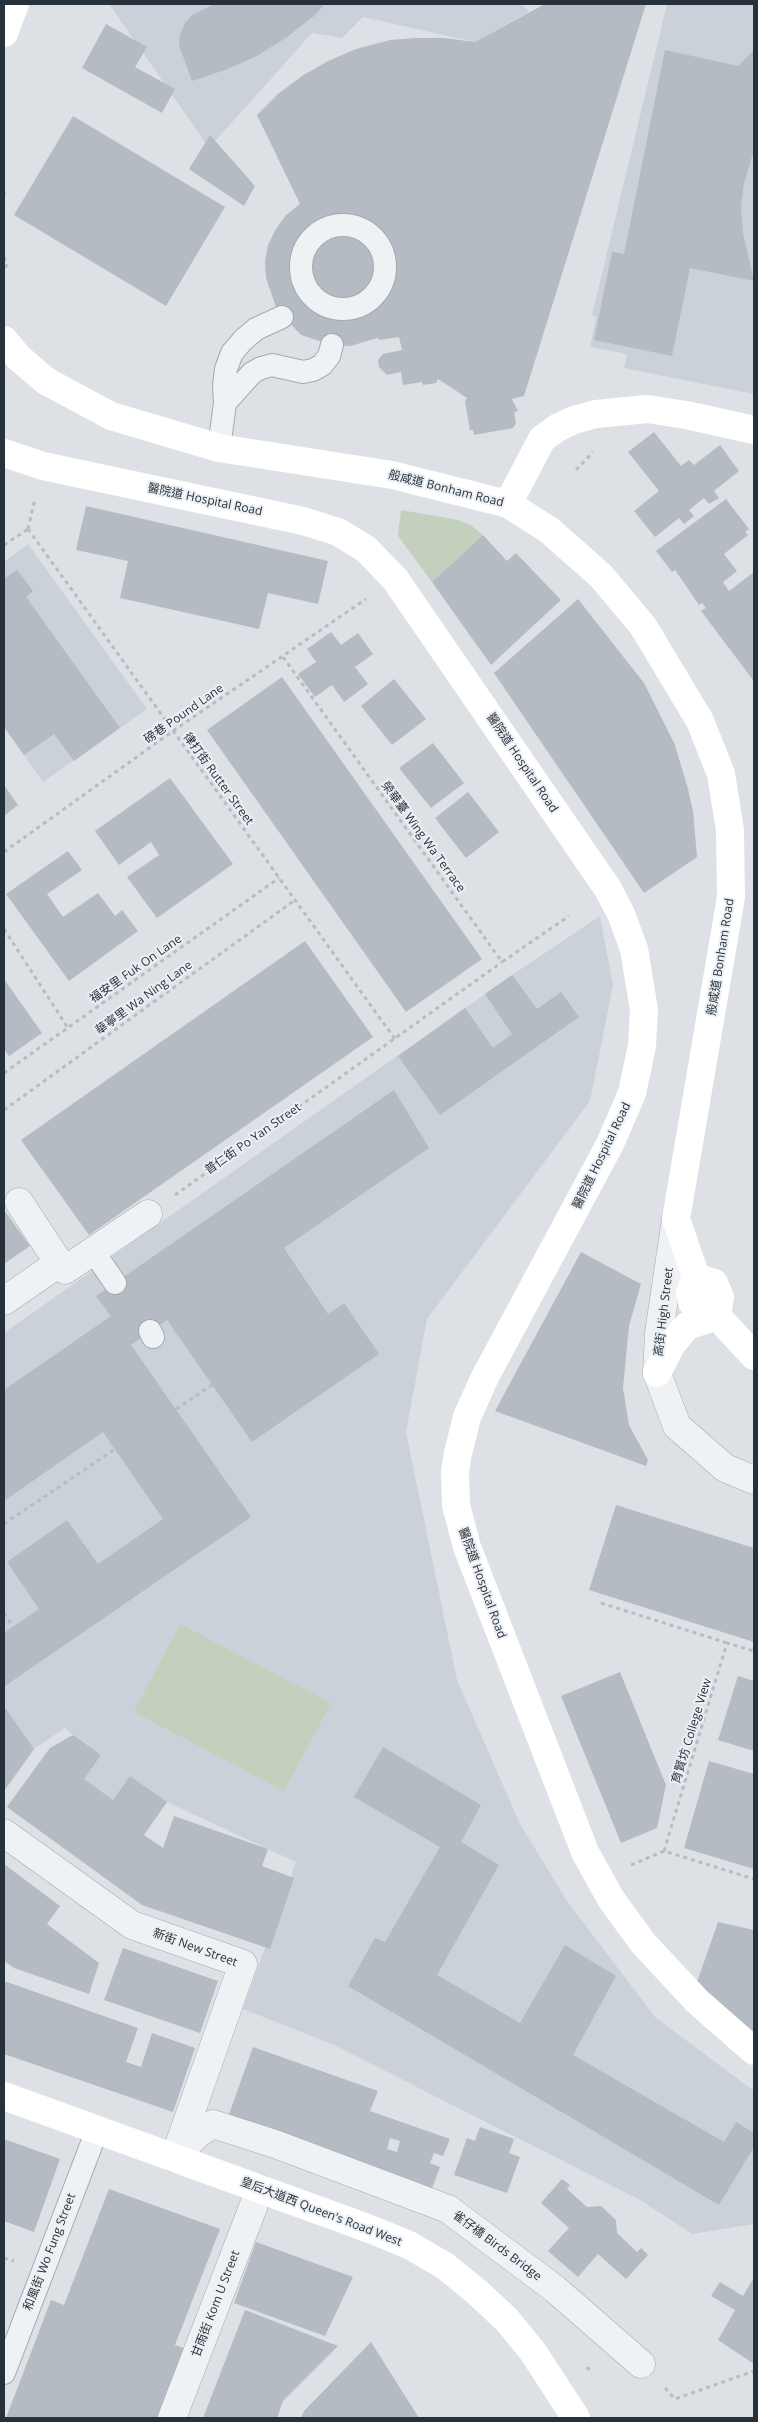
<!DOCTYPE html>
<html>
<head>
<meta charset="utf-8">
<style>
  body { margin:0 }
  #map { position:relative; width:758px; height:2422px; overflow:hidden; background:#dde1e6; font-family:"Open Sans",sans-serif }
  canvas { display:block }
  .frame { position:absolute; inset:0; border:5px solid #27313c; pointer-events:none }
</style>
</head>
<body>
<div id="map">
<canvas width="758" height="2422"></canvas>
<div class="frame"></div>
</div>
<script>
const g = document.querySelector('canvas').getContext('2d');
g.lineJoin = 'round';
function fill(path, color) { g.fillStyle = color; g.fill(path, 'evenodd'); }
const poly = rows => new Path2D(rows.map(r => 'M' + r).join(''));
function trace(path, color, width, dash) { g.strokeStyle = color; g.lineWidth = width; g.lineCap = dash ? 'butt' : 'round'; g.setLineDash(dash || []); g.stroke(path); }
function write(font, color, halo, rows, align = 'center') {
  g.font = font + ' "Open Sans","Noto Sans TC",sans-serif'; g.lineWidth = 4; g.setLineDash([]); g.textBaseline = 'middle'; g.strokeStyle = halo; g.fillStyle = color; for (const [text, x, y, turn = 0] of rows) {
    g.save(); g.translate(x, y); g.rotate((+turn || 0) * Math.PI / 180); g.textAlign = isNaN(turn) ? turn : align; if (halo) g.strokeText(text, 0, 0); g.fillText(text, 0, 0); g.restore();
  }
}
fill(poly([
  [109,4,522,4,529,12,475,42,363,17,342,38,312,33,209,148],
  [667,4,754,4,754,394,624,368,627,354,590,347,596,317,592,315],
  [28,544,147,709,43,782,4,727,4,562],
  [600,916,613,985,590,1101,427,1319,406,1432,457,1680,520,1824,567,1901,655,2017,754,2091,754,2224,692,2234,642,2201,334,2045,243,2009,296,1862,167,1802,110,1881,7,1807,50,1748,73,1735,65,1728,34,1749,4,1791,4,1333,512,975]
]), '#cbd1d8');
fill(poly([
  [401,510,458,520,472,526,483,535,432,582,398,536],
  [180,1624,331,1703,284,1791,134,1712]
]), '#c4d0be');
fill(poly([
  [214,4,325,4,314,16,287,37,257,56,225,70,192,81,179,45,180,34,185,23,192,15],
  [545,4,646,4,524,396,512,399,518,411,514,412,516,423,513,428,474,435,473,430,470,430,465,402,467,398,438,379,436,383,423,385,422,382,403,385,401,372,387,375,379,367,378,360,383,354,402,350,399,337,380,340,377,338,351,346,332,345,301,335,277,310,266,278,265,261,268,245,276,229,286,215,300,204,257,115,278,94,302,76,328,61,356,49,390,40,415,38,445,38,475,42],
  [106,24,147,47,135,67,175,89,162,113,82,68],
  [665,50,738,66,754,50,754,150,744,183,741,208,743,233,754,281,690,268,672,356,594,340,612,252,624,254],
  [73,116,225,207,166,306,14,215],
  [210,135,255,186,244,206,189,169],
  [654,432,681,466,689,460,694,465,720,445,739,471,714,491,719,498,709,504,704,498,689,510,694,516,684,524,679,518,655,537,634,511,659,491,628,452],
  [726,499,749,529,745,532,748,535,724,554,737,571,723,582,729,591,754,572,753,680,701,611,706,608,702,603,699,605,675,570,672,572,656,551],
  [86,506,328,561,318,604,268,593,259,629,120,598,128,561,76,550],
  [483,535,507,561,516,553,561,600,491,665,432,582],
  [17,570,33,591,26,597,120,728,74,761,54,734,24,755,4,727,4,579],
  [578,599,644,683,675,745,688,789,693,811,697,857,644,893,494,673],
  [331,632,341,645,358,633,373,654,355,667,368,684,344,702,332,685,315,697,298,674,316,662,307,649],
  [282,677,482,959,406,1012,207,730],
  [394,679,426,719,392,745,361,706],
  [433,743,464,783,431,808,399,768],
  [170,778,233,864,157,918,127,877,159,855,151,842,119,865,95,831],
  [4,785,18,805,4,816],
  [468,792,499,832,466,858,435,818],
  [68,851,82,870,47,894,63,917,98,893,115,916,122,910,138,931,69,981,6,894],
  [305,941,373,1037,89,1235,21,1140],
  [512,975,537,1009,561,992,579,1017,440,1115,398,1056,465,1008,493,1048,512,1034,485,994],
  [4,979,42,1033,9,1056,4,1049],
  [394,1090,429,1148,284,1248,328,1314,344,1303,379,1354,252,1442,167,1320,131,1345,251,1517,5,1686,4,1633,39,1609,7,1562,67,1520,98,1564,163,1519,103,1432,4,1501,4,1390,111,1316,96,1296],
  [4,1210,30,1246,4,1264],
  [581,1252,641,1284,629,1326,623,1388,629,1425,648,1460,646,1466,495,1411],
  [616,1505,754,1548,754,1642,589,1590],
  [620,1672,666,1785,657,1828,621,1843,561,1696],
  [738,1676,754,1681,754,1751,718,1740],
  [4,1706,34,1749,4,1791],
  [73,1735,101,1755,84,1779,113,1800,130,1776,167,1802,144,1835,163,1848,174,1816,268,1849,262,1866,294,1878,270,1949,142,1905,7,1807,50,1748],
  [383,1747,481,1805,461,1842,499,1865,437,1975,520,2023,565,1945,616,1976,573,2055,724,2142,736,2122,754,2133,754,2147,719,2205,348,1986,375,1938,385,1942,440,1847,354,1797],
  [709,1761,754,1774,754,1869,684,1848],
  [4,1864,60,1906,47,1924,99,1963,89,1994,14,1968,4,1961],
  [718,1922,754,1930,754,2038,696,1985],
  [123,1948,218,1981,200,2033,104,2000],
  [4,1981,138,2028,126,2062,141,2067,152,2033,195,2048,173,2112,4,2054],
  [253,2047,378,2091,370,2111,450,2139,443,2156,434,2153,430,2163,440,2167,431,2191,227,2120],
  [390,2138,400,2141,397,2152,387,2149],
  [480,2127,514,2139,509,2153,520,2157,507,2193,454,2175,467,2138,475,2141],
  [4,2139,60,2159,34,2232,4,2221],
  [562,2179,570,2185,567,2189,587,2207,601,2206,616,2220,617,2233,637,2252,641,2248,648,2255,626,2279,598,2254,578,2277,548,2251,569,2228,541,2203],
  [109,2189,220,2229,175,2345,189,2350,163,2418,6,2418,51,2300,64,2305],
  [256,2242,353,2277,325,2336,234,2303],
  [754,2277,754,2364,718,2340,735,2310,711,2296,720,2282,743,2296],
  [245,2310,338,2346,283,2401,277,2418,203,2418],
  [371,2342,419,2418,301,2418,304,2411]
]), '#b4bbc3');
const lane = poly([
  '301 267a42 42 0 1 1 84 0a42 42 0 1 1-84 0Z',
  [282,317,256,329,243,340,232,353,226,369,224,386,225,403,252,373,261,368,272,365,303,372,313,370,322,365,329,356,332,345],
  [219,448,225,403],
  [93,1251,115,1283],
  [150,1331,153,1337],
  [4,2373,97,2130]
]);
const street = poly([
  [19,1202,59,1263],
  [676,1219,659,1333,657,1373,677,1426,725,1468,754,1480],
  [4,1301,59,1263,65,1270,148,1214],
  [4,1833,132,1925,243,1964,177,2151],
  [175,2158,196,2135,213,2124,275,2144,448,2209,555,2289,641,2364],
  [172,2418,260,2189]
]);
trace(lane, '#a3a9b0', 24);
trace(street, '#a3a9b0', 29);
trace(poly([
  [4,194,5,192],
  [4,257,7,265,4,268],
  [576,470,593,452],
  [28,529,395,1039],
  [28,529,35,499],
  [4,545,28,529],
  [283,657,502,962,569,916],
  [4,852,173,731,366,599],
  [4,929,68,1028],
  [4,1073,279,878],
  [4,1110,295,900],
  [175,1195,502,962],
  [176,1409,212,1385],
  [4,1524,115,1449],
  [601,1603,727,1643],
  [4,1613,13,1627],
  [664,1851,727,1643,754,1651],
  [631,1865,664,1851,754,1879],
  [4,2258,14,2261],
  [587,2367,592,2374],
  [665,2388,675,2399,754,2371]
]), '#b7bcc1', 3, [4, 4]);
trace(lane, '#eff2f5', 22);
trace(street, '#eff2f5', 28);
trace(poly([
  [4,33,15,4],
  [4,340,19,358,46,381,111,416,219,448,392,475,508,504,549,530,601,576,643,626,700,721,721,774,730,830,731,897,676,1219,696,1277,690,1293,692,1302,697,1309,717,1316,754,1356],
  [4,453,43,466,303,521,338,532,366,549,395,579,608,889,621,914,634,949,644,1010,642,1046,632,1093,610,1144,485,1377,467,1417,458,1453,455,1471,456,1505,467,1547,585,1852,611,1899,643,1943,697,2001,754,2051],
  [508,504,542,439,557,428,574,420,596,414,647,409,686,415,754,430],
  [696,1277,714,1283,720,1297,717,1316],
  [657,1373,672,1344,687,1326,717,1316],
  [4,2096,370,2229,409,2245,445,2266,477,2292,507,2320,533,2352,576,2418]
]), '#fff', 28);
write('12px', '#27313c', '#ecf0f4', [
  ["般咸道 Bonham Road",446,489,14],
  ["醫院道 Hospital Road",205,500,12],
  ["磅巷 Pound Lane",184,714,-35],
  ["醫院道 Hospital Road",522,763,56],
  ["律打街 Rutter Street",218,779,54],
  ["榮華臺 Wing Wa Terrace",423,837,54],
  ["般咸道 Bonham Road",721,957,-81],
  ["福安里 Fuk On Lane",136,969,-35],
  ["華寧里 Wa Ning Lane",144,998,-36],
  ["普仁街 Po Yan Street",253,1139,-35],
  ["醫院道 Hospital Road",602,1156,-64],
  ["高街 High Street",664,1312,-83],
  ["醫院道 Hospital Road",482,1583,70],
  ["育賢坊 College View",692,1731,-73],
  ["新街 New Street",195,1948,20],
  ["皇后大道西 Queen's Road West",321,2212,21],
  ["雀仔橋 Birds Bridge",497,2246,37],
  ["和風街 Wo Fung Street",50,2252,-69],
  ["甘雨街 Kom U Street",216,2304,-69]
]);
</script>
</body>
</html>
